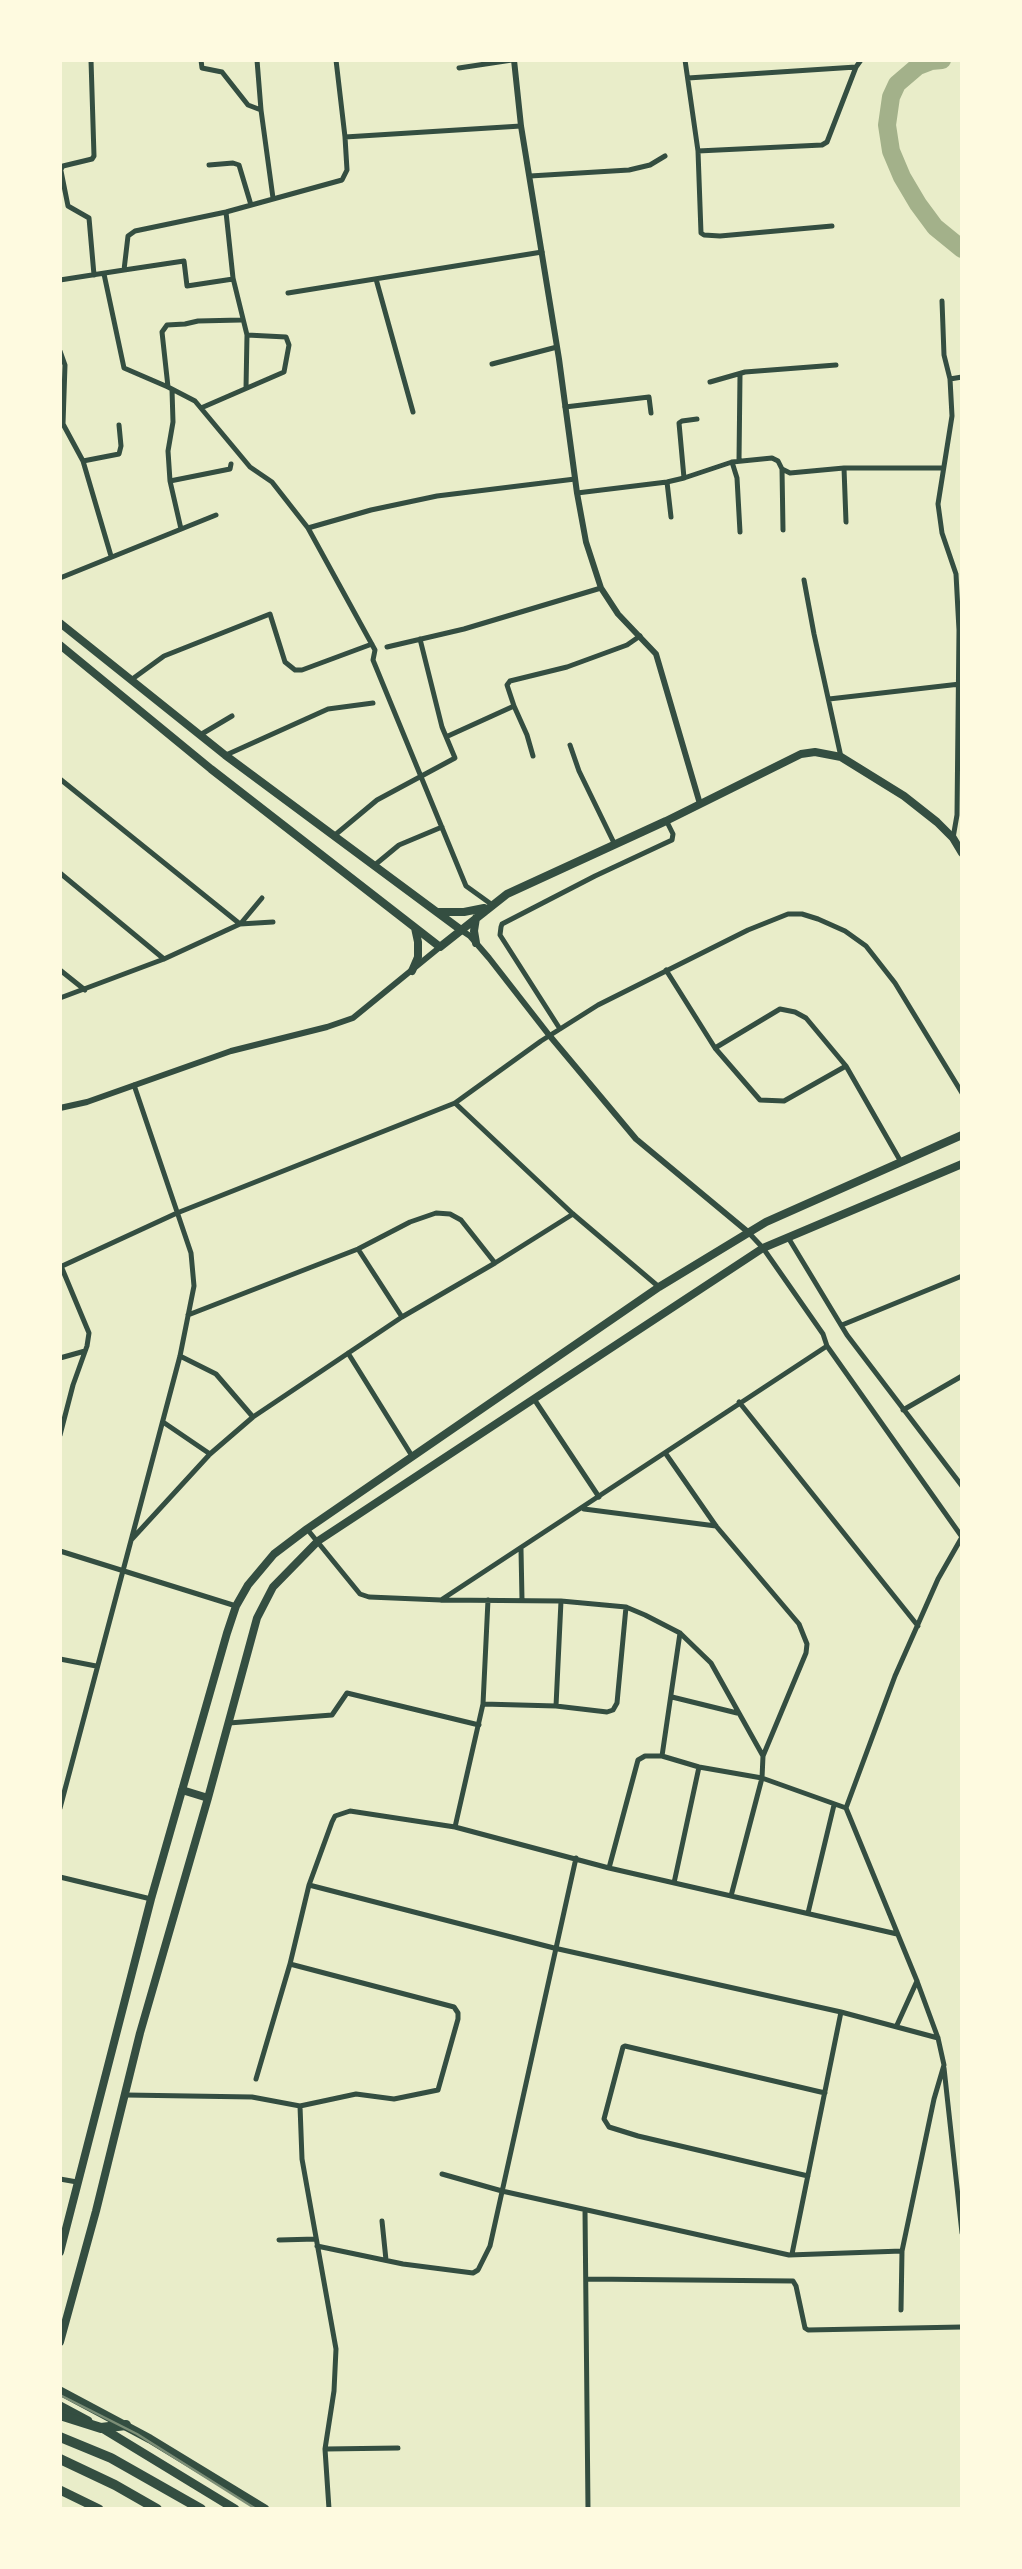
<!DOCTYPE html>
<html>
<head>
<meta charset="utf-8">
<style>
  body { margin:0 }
  #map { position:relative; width:1022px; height:2569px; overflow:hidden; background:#e9edc9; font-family:Ubuntu,sans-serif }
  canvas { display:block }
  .frame { position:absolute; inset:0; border:62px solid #fefae0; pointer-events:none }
</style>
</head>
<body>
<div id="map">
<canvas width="1022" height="2569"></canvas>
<div class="frame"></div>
</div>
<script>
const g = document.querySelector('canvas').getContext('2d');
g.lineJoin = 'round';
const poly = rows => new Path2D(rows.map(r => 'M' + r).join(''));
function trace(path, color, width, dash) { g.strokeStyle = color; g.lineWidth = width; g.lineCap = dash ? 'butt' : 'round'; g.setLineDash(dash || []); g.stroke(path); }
trace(poly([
  [942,60,931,61,918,66,897,84,891,97,887,125,891,151,902,177,918,204,935,227,962,249]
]), '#a3b18a', 18);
trace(poly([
  [201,60,202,68,222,72,248,105,261,110],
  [257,60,261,110,273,198],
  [336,60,345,137],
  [685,60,698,151,701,233,704,235,720,236,832,226],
  [459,68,512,60],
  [688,78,856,67],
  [698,151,822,145,827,142,856,67,861,60],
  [209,165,233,163,239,165,251,205],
  [60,171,63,166,92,159,94,156,91,60],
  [61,171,68,206,89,218,94,275],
  [530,176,629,170,650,165,665,156],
  [226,212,233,278,247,335,246,388],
  [124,270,184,261,187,286,233,279],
  [104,274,124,368,168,387,195,401,250,467,272,482,308,528,375,650,373,660,466,886,491,904],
  [376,279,413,412],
  [60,280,124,270,128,236,135,231,226,212,342,180,347,170,345,137,521,126],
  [288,293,542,252],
  [942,301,944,355,950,379,952,416,938,504,942,533,956,574,959,630,957,815,953,838],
  [60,351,65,365,63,424,83,461,119,454,121,446,119,425],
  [492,364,557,347],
  [950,379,962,377],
  [710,382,745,372,836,365],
  [168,387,162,332,167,325,185,324,198,321,241,320],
  [565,407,649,397,651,413],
  [201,408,284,372,289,345,286,337,247,335],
  [83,461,111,556],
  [739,461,740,375],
  [732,462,737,478,740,532],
  [844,468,846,522],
  [782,469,783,530],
  [684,478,679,423,682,421,697,419],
  [170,481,168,451,173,422,172,390],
  [667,482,671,517],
  [577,493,667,482,684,478,732,462,772,458,778,461,782,469,790,473,844,468,942,468],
  [308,528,371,510,437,496,575,479],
  [181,529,170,481,230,469,231,464],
  [60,578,216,515],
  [804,580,814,634,841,757],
  [387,647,464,629,601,588],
  [131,680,164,656,270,614,285,662,295,670,302,670,372,644],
  [829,699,960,684],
  [514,706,527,735,533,756],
  [200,735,232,716],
  [448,736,514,706,507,685,510,681,567,667,627,645,640,636],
  [570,745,579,771,615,845],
  [226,755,328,709,373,703],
  [60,779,240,924],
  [335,835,377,800,455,758,442,727,420,639],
  [376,864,399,845,442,827],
  [60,873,164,959],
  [242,922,262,898],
  [60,970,85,990],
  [666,970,715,1048,760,1100,784,1101,846,1066],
  [60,998,164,959,240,924,273,922],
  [560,1029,500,935,501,927,502,924,595,876,672,840,673,834,667,822],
  [715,1048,780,1009,795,1012,806,1018,846,1066,901,1162],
  [455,1103,573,1214,659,1287],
  [749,1233,763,1248,823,1334,827,1346,962,1537],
  [789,1239,847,1335,962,1486],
  [358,1249,402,1317],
  [60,1267,177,1213,455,1103,541,1041,598,1005,748,930,788,914,802,914,818,919,845,931,866,946,895,983,962,1093],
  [188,1315,358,1249,410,1222,436,1213,450,1214,461,1220,495,1263],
  [842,1325,962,1276],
  [348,1353,412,1456],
  [180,1356,216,1374,253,1417],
  [60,1358,85,1351],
  [534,1399,599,1497],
  [739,1402,918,1626],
  [903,1410,962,1376],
  [163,1422,210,1454],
  [60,1435,73,1385,87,1346,89,1333,61,1266],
  [666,1454,716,1526,799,1624,807,1644,806,1653,763,1756,762,1778,731,1896],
  [584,1509,716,1526],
  [307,1529,360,1594,369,1597,441,1600,561,1601,626,1607,645,1615,680,1633,711,1663,763,1756],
  [132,1539,210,1454,253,1417,402,1317,495,1263,573,1214],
  [521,1549,522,1600],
  [60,1551,236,1606],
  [441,1600,827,1346],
  [60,1659,96,1666],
  [672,1697,737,1713],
  [483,1704,556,1706,607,1712,613,1710,617,1703,626,1607],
  [556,1706,561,1601],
  [229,1723,332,1715,347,1693,479,1725],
  [662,1756,680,1633],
  [60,1808,180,1356,194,1286,191,1253,134,1085],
  [455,1827,483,1704,488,1600],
  [609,1868,638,1760,645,1756,662,1756,699,1767,762,1778,846,1808],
  [60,1877,151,1899],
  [674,1883,699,1767],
  [309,1885,554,1948,841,2012,938,2038],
  [808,1913,834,1805],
  [897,2025,917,1981],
  [944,2068,962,2233],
  [256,2079,290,1964,309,1885,332,1822,335,1816,350,1811,455,1827,609,1868,897,1934],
  [126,2095,252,2097,300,2106,356,2094,394,2099,438,2090,458,2019,458,2013,454,2007,290,1964],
  [300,2106,302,2159,336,2349,334,2391,325,2449,329,2509],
  [442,2174,502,2191,789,2255,902,2251,934,2099,944,2065,938,2038,917,1981,846,1808,895,1676,938,1579,962,1537],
  [808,2176,638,2136,609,2127,604,2119,623,2047,625,2046,825,2093],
  [60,2179,77,2182],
  [585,2210,588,2509],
  [382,2221,386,2260],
  [279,2240,316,2239],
  [317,2246,403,2264,473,2273,478,2270,490,2246,576,1858],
  [792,2254,841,2012],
  [586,2279,793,2281,796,2286,805,2328,808,2330,962,2327],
  [901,2310,902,2251],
  [326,2449,398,2448]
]), '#344e41', 5);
trace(poly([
  [514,60,521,126,559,359,577,493,586,542,601,588,618,614,656,654,700,804],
  [461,930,470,936,489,958,549,1035,636,1139,748,1232],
  [60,1108,87,1102,231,1051,327,1027,353,1018,440,947]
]), '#344e41', 6);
trace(poly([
  [60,623,225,755,461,930],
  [60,645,211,769,440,947,507,894,666,821,801,754,815,752,841,757,904,796,937,822,953,838,962,853],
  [439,912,464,912,484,908],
  [476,918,474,931,476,943],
  [412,971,418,957,418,942,415,928],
  [182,1790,208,1798],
  [60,2252,151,1899,227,1633,236,1606,248,1585,274,1554,307,1529,659,1287,766,1222,962,1135],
  [60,2342,96,2211,140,2033,208,1798,257,1618,273,1587,318,1541,763,1248,962,1164]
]), '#344e41', 8);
trace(poly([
  [60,2391,150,2439,265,2509],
  [60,2406,88,2421],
  [102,2428,235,2509],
  [60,2490,99,2509]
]), '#344e41', 9);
trace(poly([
  [60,2415,101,2428,126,2425],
  [60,2437,111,2458,201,2509],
  [60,2459,115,2485,157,2509]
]), '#344e41', 10);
trace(poly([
  [60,2395,137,2434,256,2509]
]), '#7c8e77', 2.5);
</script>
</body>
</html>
